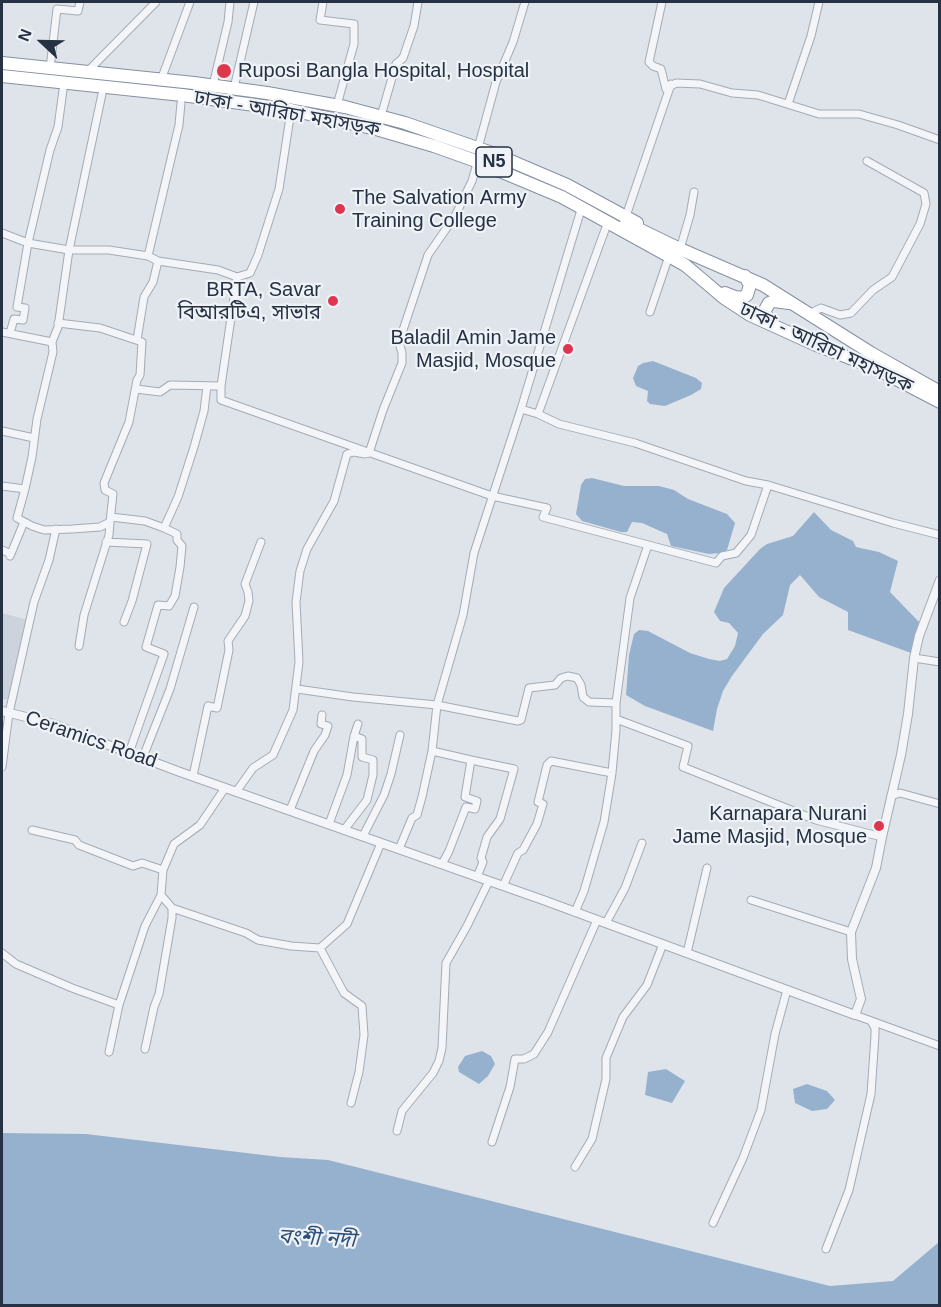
<!DOCTYPE html>
<html>
<head>
<meta charset="utf-8">
<style>
  body { margin:0 }
  #map { position:relative; width:941px; height:1307px; overflow:hidden; background:#dfe4ea; font-family:Helvetica,sans-serif }
  canvas { display:block }
  .frame { position:absolute; inset:0; border:3px solid #263143; pointer-events:none }
  .north { position:absolute; left:12px; top:12px; width:60px; height:60px; -webkit-text-stroke:4px #eff3f7; paint-order:stroke; rotate:292deg; font-size:16px; font-weight:700; line-height:24px; text-align:center; color:#263143 }
  .north::after { content:''; display:block; margin:auto; width:21px; height:27px; background:#263143; clip-path:polygon(50% 0,100% 100%,50% 72%,0 100%) }
</style>
</head>
<body>
<div id="map">
<canvas width="941" height="1307"></canvas>
<div class="frame"></div>
<div class="north">N</div>
</div>
<script>
const g = document.querySelector('canvas').getContext('2d');
g.lineJoin = 'round';
function fill(path, color) { g.fillStyle = color; g.fill(path, 'evenodd'); }
const poly = rows => new Path2D(rows.map(r => 'M' + r).join(''));
function trace(path, color, width, dash) { g.strokeStyle = color; g.lineWidth = width; g.lineCap = dash ? 'butt' : 'round'; g.setLineDash(dash || []); g.stroke(path); }
function write(font, color, halo, rows, align = 'center') {
  g.font = font + ' Helvetica,"Noto Sans Bengali",sans-serif'; g.lineWidth = 4.5; g.setLineDash([]); g.textBaseline = 'middle'; g.strokeStyle = halo; g.fillStyle = color; for (const [text, x, y, turn = 0] of rows) {
    g.save(); g.translate(x, y); g.rotate((+turn || 0) * Math.PI / 180); g.textAlign = isNaN(turn) ? turn : align; if (halo) g.strokeText(text, 0, 0); g.fillText(text, 0, 0); g.restore();
  }
}
fill(poly([
  [2,613,32,621,11,700,2,699]
]), '#cdd3dd');
fill(poly([
  [653,361,696,378,702,383,701,389,691,395,665,406,650,404,647,401,648,391,636,386,633,378,638,366,643,363],
  [592,478,624,486,659,486,674,490,688,499,727,514,735,523,727,550,721,553,709,554,671,546,667,534,642,523,632,522,627,532,621,532,582,521,576,514,581,485,585,479],
  [814,512,831,530,853,541,856,547,879,552,898,561,890,592,919,622,911,653,848,630,848,612,819,597,800,575,790,585,783,615,763,634,732,676,723,691,717,709,713,731,645,706,626,695,629,655,634,634,639,630,648,631,690,653,709,659,720,661,727,659,735,646,738,633,729,623,720,621,714,612,724,588,760,549,767,544,793,536],
  [482,1051,491,1056,495,1064,488,1076,479,1084,459,1072,458,1067,465,1056],
  [666,1069,685,1081,672,1103,645,1095,648,1072],
  [807,1084,827,1091,835,1100,827,1109,812,1111,795,1103,793,1089],
  [2,1133,86,1134,280,1157,328,1160,830,1286,893,1281,939,1242,939,1305,2,1305]
]), '#96b1ce');
const minor = poly([
  [323,2,320,20,354,24,354,44,337,105],
  [50,68,57,9,78,11,80,2],
  [87,72,156,2],
  [161,80,190,2],
  [213,85,228,22,230,2],
  [234,88,254,2],
  [666,89,676,83,700,84,732,93,758,95,819,114,859,114,898,125,940,140],
  [102,94,69,250,109,250,148,256],
  [788,104,811,36,819,2],
  [381,116,396,64,403,58,414,26,418,2],
  [478,148,496,82,513,42,525,2],
  [626,216,671,84,666,89,661,69,653,66,649,62,662,2],
  [606,227,538,414,559,424,635,443,746,481,768,485,893,523,940,535],
  [2,233,28,243,17,307,25,308,23,320,14,319,10,333],
  [680,249,690,215,694,192],
  [158,261,218,270,237,277],
  [650,312,669,256],
  [809,314,821,308,840,315,851,313,873,290,892,277,920,224,926,204,924,193,867,161],
  [2,332,52,342,58,327,69,250,28,243,50,150,58,127,63,90],
  [137,340,144,297,153,282,158,261,148,256,179,125,181,103],
  [221,386,221,400,492,496,547,508,543,517,716,563,722,556,736,553,751,535,768,485],
  [136,389,160,392,170,385,221,386,237,277,250,273,258,255,279,189,290,117],
  [521,409,538,414],
  [2,431,34,438],
  [2,486,25,489,32,457,37,419,53,352,52,342],
  [25,489,17,518,32,526,44,530,72,529,100,527,110,522,113,494,105,490,104,483,129,422,137,380,140,375,142,342,100,328,58,323],
  [111,517,145,521,164,528,177,534,177,540,182,546,180,567,175,596,169,606,158,605,146,647,164,654,129,753],
  [164,528,178,497,194,447,204,411,207,386],
  [106,542,147,544,132,601,124,622],
  [2,550,11,554],
  [10,556,24,522],
  [79,646,84,615,109,535,110,522],
  [914,658,940,662],
  [297,689,353,697,437,705,463,615,474,553,521,409,580,213],
  [616,719,688,746,683,767,816,820,882,837],
  [432,751,471,760,465,797,477,801,475,809,466,807,449,851,442,864],
  [143,757,170,689,194,607],
  [471,760,514,769,500,819,487,837,481,858,483,862,477,877],
  [2,767,9,713,34,602,49,560,56,529],
  [193,776,208,706,217,708,229,650,228,641,245,616,249,601,248,592,245,584,261,542],
  [236,792,253,768,273,755,293,710,299,662,296,602,300,571,307,549,334,501,347,454,354,452,365,454,369,453,383,410,402,363,402,353,399,342,428,255,455,216,472,181,476,167],
  [891,796,900,793,940,804],
  [290,810,314,751,325,735,328,726,321,724,322,715],
  [329,824,347,775,354,736,358,724],
  [32,830,75,840,79,845,133,866,142,863,163,870],
  [344,830,367,800,373,775,373,760,362,757,362,739,354,736],
  [363,836,384,795,391,774,400,735],
  [399,849,412,818,417,815,422,797,432,751,437,705,518,721,521,720,529,688,555,685,561,678,568,676,577,678,581,685,583,697,589,702,616,703],
  [503,886,518,853,523,850,537,824,543,804,538,802,547,765,551,761,612,773],
  [751,900,851,932],
  [172,908,246,933,258,940,291,946,320,948,347,924,381,843],
  [575,912,584,891,604,822,612,773,616,730,616,703,630,598,648,545],
  [606,923,625,888,642,843],
  [320,948,344,993,362,1006,364,1035,359,1072,351,1103],
  [2,953,16,964,72,988,119,1005,109,1052],
  [687,953,707,868],
  [119,1005,145,926,161,895,163,870,174,844,200,825,225,788],
  [855,1015,940,1046],
  [145,1049,154,1007,159,994,172,918,172,908,161,895],
  [397,1131,402,1111,433,1073,439,1061,442,1048,446,963,467,926,489,881],
  [492,1142,510,1087,515,1059,524,1059,534,1054,548,1032,597,920],
  [575,1167,592,1139,606,1079,606,1058,623,1017,647,985,663,944],
  [713,1223,743,1158,761,1110,775,1034,787,990],
  [826,1249,849,1190,871,1094,875,1035,875,1028,871,1021]
]);
const tertiary = poly([
  [2,711,50,723,180,772,543,900,855,1015,861,999,852,959,851,932,876,868,882,837,901,755,908,714,914,658,919,636,940,580]
]);
const trunk = poly([
  [2,63,194,83,267,93,345,107,405,123,492,153,567,185,637,223],
  [2,76,182,95,291,110,376,129,434,146,476,161,562,197,685,265,724,298,750,315,816,345,873,367,940,402],
  [626,223,680,249,763,285,871,353,940,392],
  [725,293,735,297,742,298,747,295,750,285,745,276],
  [772,324,764,312,769,303,774,301,789,303]
]);
trace(minor, '#a4abb5', 9);
trace(tertiary, '#a4abb5', 10);
trace(trunk, '#8590a3', 14);
trace(minor, '#f3f5f8', 7);
trace(tertiary, '#f3f5f8', 8);
trace(trunk, '#fff', 12);
for (const [x, y, r, color] of [
  [224,71,8,"#dd364e"],
  [340,209,6,"#dd364e"],
  [333,301,6,"#dd364e"],
  [568,349,6,"#dd364e"],
  [879,826,6,"#dd364e"]
]) { const dot = new Path2D(); dot.arc(x, y, r, 0, 2 * Math.PI); g.fillStyle = color; g.fill(dot); trace(dot, '#eff3f7', 2); }
for (const [x, y, w] of [
  [494,162,36]
]) { const box = new Path2D(); box.roundRect(x - w / 2, y - 15, w, 30, 4.5); g.fillStyle = '#eff3f7'; g.fill(box); trace(box, '#263143', 1.5); }
write('bold 18px', '#263143', null, [
  ["N5",494,162]
]);
write('20px', '#263143', '#eff3f7', [
  ["Ruposi Bangla Hospital, Hospital",238,71,"left"],
  ["The Salvation Army",352,198,"left"],
  ["Training College",352,221,"left"],
  ["BRTA, Savar",321,290],
  ["বিআরটিএ, সাভার",321,313],
  ["Baladil Amin Jame",556,338],
  ["Masjid, Mosque",556,361],
  ["Karnapara Nurani",867,814],
  ["Jame Masjid, Mosque",867,837]
], 'right');
write('20px', '#263143', '#eff3f7', [
  ["ঢাকা - আরিচা মহাসড়ক",287,114,10],
  ["ঢাকা - আরিচা মহাসড়ক",826,348,25],
  ["Ceramics Road",91,740,19]
]);
write('italic 21px', '#2c4f7c', '#eff3f7', [
  ["বংশী নদী",317,1239,3]
]);
</script>
</body>
</html>
